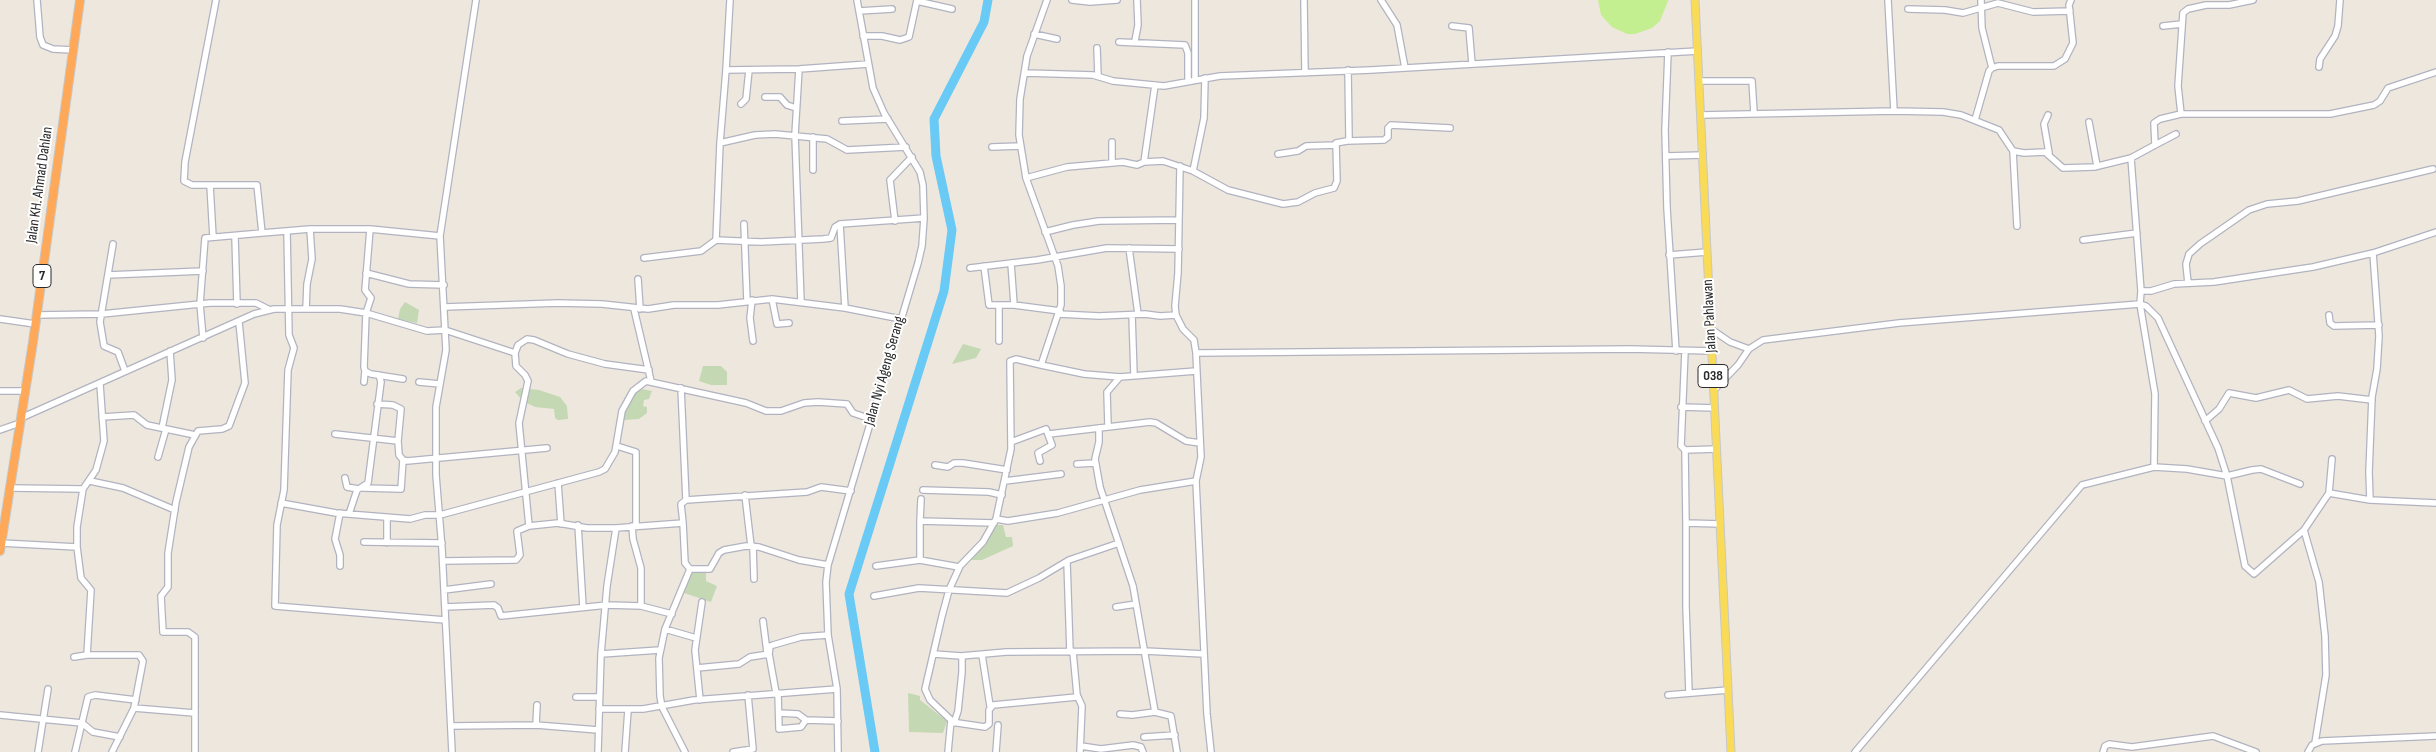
<!DOCTYPE html>
<html>
<head>
<meta charset="utf-8">
<style>
  body { margin:0 }
  canvas { display:block; background:#eee7dd }
</style>
</head>
<body>
<canvas width="2436" height="752"></canvas>
<script>
const g = document.querySelector('canvas').getContext('2d');
g.lineJoin = 'round';
function fill(path, color) { g.fillStyle = color; g.fill(path, 'evenodd'); }
const poly = rows => new Path2D(rows.map(r => 'M' + r).join(''));
function trace(path, color, width, dash) { g.strokeStyle = color; g.lineWidth = width; g.lineCap = dash ? 'butt' : 'round'; g.setLineDash(dash || []); g.stroke(path); }
function write(font, color, halo, rows, align = 'center') {
  g.font = font + ' "Sofia Sans Condensed",sans-serif'; g.lineWidth = 4; g.setLineDash([]); g.textBaseline = 'middle'; g.strokeStyle = halo; g.fillStyle = color; for (const [text, x, y, turn = 0] of rows) {
    g.save(); g.translate(x, y); g.rotate((+turn || 0) * Math.PI / 180); g.textAlign = isNaN(turn) ? turn : align; if (halo) g.strokeText(text, 0, 0); g.fillText(text, 0, 0); g.restore();
  }
}
fill(poly([
  [405,302,419,310,417,323,398,319,400,309],
  [963,344,981,349,976,358,952,364],
  [703,366,721,366,727,372,727,385,711,385,699,381],
  [521,388,539,390,560,397,567,406,568,419,558,420,555,418,554,409,535,407,523,401,515,392],
  [637,388,652,391,649,399,644,400,643,406,647,407,647,413,639,419,624,420,622,414],
  [995,525,1003,525,1006,537,1012,537,1013,546,982,560,971,560,984,546],
  [691,570,706,573,706,581,717,586,711,602,684,593],
  [908,693,920,696,920,700,947,721,943,733,909,732]
]), '#c4d9b3');
fill(poly([
  [1598,0,1668,0,1668,1,1660,21,1652,28,1635,34,1627,34,1612,27,1601,15]
]), '#c3ef91');
trace(poly([
  [875,752,849,594,944,291,952,230,936,156,934,119,984,22,988,0]
]), '#6acaf6', 9);
const minor = poly([
  [37,0,40,37,43,45,53,49,73,50],
  [216,0,185,162,184,181,192,185,257,185,262,233,310,229,370,229,440,236],
  [1072,0,1090,2,1117,0],
  [1195,0,1195,80],
  [1304,0,1305,73],
  [1381,0,1397,25,1405,68],
  [1888,0,1894,111],
  [1981,0,1982,28,1992,68],
  [917,1,952,9],
  [1908,9,1945,10,1963,13,1998,3,2033,12,2070,11],
  [859,11,892,9],
  [1452,26,1469,28,1472,64],
  [2163,26,2182,24],
  [1034,34,1057,39],
  [863,36,882,36,900,40,909,37,917,0],
  [1135,41,1138,25,1137,0],
  [1119,42,1185,45,1188,53,1188,81],
  [1097,48,1098,76],
  [1668,52,1665,130,1667,208,1676,351],
  [2319,67,2320,59,2335,36,2338,26,2340,0],
  [799,69,795,135,801,302],
  [726,70,730,0],
  [1025,73,1093,75,1113,81,1164,86,1220,76,1371,70,1698,51],
  [1700,81,1752,81,1754,113],
  [765,97,780,97,787,105,796,108],
  [741,104,746,99,749,70],
  [2181,114,2178,86,2183,13,2188,9,2206,5,2229,5,2253,0],
  [1701,115,1894,111,1943,112,1961,115,1999,130,2013,151,2024,153,2045,152,2063,168,2094,167,2131,158,2141,291,2140,304,2155,394,2154,467],
  [2048,115,2044,124,2049,153],
  [1975,120,1989,71,1992,68,1998,66,2054,66,2065,59,2073,43,2069,5,2071,0],
  [842,121,888,119],
  [2089,122,2097,166],
  [1347,141,1384,140,1388,137,1388,128,1391,125,1450,128],
  [1112,142,1112,162],
  [720,143,726,70,799,69,868,64],
  [2155,145,2176,134],
  [992,147,1020,146],
  [2013,151,2017,226],
  [1278,154,1298,151,1306,146,1336,145],
  [1666,156,1703,155],
  [2131,158,2155,145,2154,123,2160,119,2181,114,2330,114,2374,105,2380,101,2388,88,2436,72],
  [1144,162,1155,85],
  [1180,166,1178,273,1175,306,1176,315,1183,329,1194,340,1196,353,1201,457,1196,481,1207,714,1211,752],
  [813,170,813,137],
  [1193,171,1228,190,1283,204,1298,202,1315,193,1334,188,1337,181,1336,143,1347,141,1349,139,1348,70],
  [1026,178,1067,167,1123,162,1137,165,1144,162,1163,161,1193,171,1204,118,1205,78],
  [210,185,213,237],
  [895,221,890,180,912,157],
  [744,224,747,301],
  [840,224,845,308],
  [370,229,365,290,371,298,366,313,364,367,365,371,371,374,403,379],
  [287,231,289,335,294,348,288,370,284,490,277,525,275,606,445,620],
  [1045,232,1073,225,1099,221,1179,220],
  [235,237,237,304],
  [716,240,761,242,823,239,831,238,835,227,840,224,924,218],
  [2083,240,2137,233],
  [113,244,100,322,104,346,118,352,125,371],
  [1129,248,1138,314],
  [2373,253,2379,336,2377,369,2372,397,2369,472,2370,500,2436,503],
  [1669,255,1707,252],
  [644,258,701,251,716,240,720,143,755,135,775,134,827,139,847,150,906,147],
  [1011,263,1014,305],
  [984,266,989,305,1014,305,1060,311],
  [970,268,1037,260,1107,248,1179,249],
  [366,273,409,284,444,285],
  [108,275,203,271],
  [638,279,640,309],
  [2188,283,2186,264,2189,254,2200,244,2249,210,2267,204,2298,201,2433,169],
  [2141,291,2151,291,2174,284,2214,282,2313,267,2373,253,2436,232],
  [772,299,777,324,789,323],
  [752,300,750,318,753,341],
  [445,307,558,303,602,304,648,309,674,305,718,305,772,299,845,308,901,319],
  [306,309,307,284,312,259,310,229],
  [634,309,651,381],
  [1059,314,1099,316,1145,314,1160,316,1176,315],
  [36,315,102,314,210,303,256,303,270,310],
  [1132,315,1134,375],
  [2329,315,2330,323,2334,326,2379,325],
  [0,319,35,324],
  [1711,329,1730,342,1749,349,1763,340,1899,323,2140,304,2146,306,2158,318,2218,448,2227,476,2245,566,2254,574,2304,530,2329,493,2332,459],
  [203,338,200,304,205,238,262,233],
  [999,341,999,306],
  [1685,351,1681,446,1685,450,1717,449],
  [1196,353,1630,349,1712,351],
  [1041,365,1084,374,1120,377,1196,371],
  [364,382,365,371],
  [419,382,440,384],
  [681,388,686,500],
  [1714,390,1738,365,1749,349],
  [0,391,25,391],
  [377,404,393,405,401,409,398,441],
  [1681,407,1715,408],
  [102,417,134,415,147,425,195,435],
  [21,418,254,314,274,309,340,309,366,313,427,331,445,330,515,353],
  [2205,421,2219,409,2229,393,2256,398,2289,390,2307,399,2338,396,2372,400],
  [1108,426,1107,392,1120,377],
  [162,428,172,380,170,351],
  [1099,428,1099,442,1095,459,1100,487,1133,586,1155,712,1171,716,1177,752],
  [0,430,20,423],
  [335,434,398,441,399,455,403,460,407,461,547,448],
  [1049,434,1150,422,1156,423,1186,441,1200,443],
  [1011,442,1046,429,1052,445,1038,453,1040,461],
  [617,446,636,452,636,525],
  [1685,450,1686,523,1720,524],
  [158,457,166,429],
  [1077,464,1095,463],
  [935,465,948,467,954,463,963,463,1007,470],
  [345,478,347,487,358,489],
  [90,481,123,488,175,510],
  [1005,481,1061,474],
  [558,483,561,524],
  [10,488,83,489,77,527,77,547,81,578,91,590,87,655,139,655,143,661,134,708,112,752],
  [363,488,401,489,403,460],
  [83,489,96,470,104,441,100,384],
  [923,490,989,492,1002,495],
  [2329,493,2370,500],
  [745,495,751,546],
  [281,503,336,513,410,519,425,515,440,515,599,472,605,469,615,452,622,411,633,391,646,381,746,403,766,411,781,411,804,403,818,402,847,404,853,413,871,419],
  [349,514,357,490,368,483,381,382,379,375],
  [387,518,387,543],
  [996,519,1008,521,1058,513,1140,490,1196,481],
  [920,521,921,499],
  [683,523,685,563,690,569,665,629,659,658,660,696,662,707,685,752],
  [1686,523,1686,607,1689,693],
  [578,525,583,607],
  [529,526,519,423,528,381,525,375,516,366,515,353,518,345,527,339,534,340,568,354,605,364,649,370],
  [632,526,633,539,641,568,641,606],
  [2304,530,2319,582,2325,636,2326,675,2315,743],
  [364,542,442,543],
  [1,543,77,547],
  [753,546,754,579],
  [920,560,920,521,994,523],
  [443,561,516,560,520,555,517,531,529,526,558,523,587,528,616,528],
  [1067,562,1070,652],
  [340,566,340,555,335,539,340,513],
  [876,566,920,560,959,567],
  [690,569,710,569,719,553,724,550,746,546,759,547,799,560,828,565],
  [444,590,491,584],
  [874,596,919,588,1007,593,1039,578,1069,560,1119,543],
  [445,607,494,605,498,608,501,616,607,605,641,606,672,614],
  [1116,607,1136,604],
  [763,621,767,652],
  [665,629,696,638],
  [1073,652,1077,695,1082,706,1080,752],
  [601,654,660,650],
  [769,654,776,693],
  [934,654,961,656,1006,652,1145,651,1204,654],
  [982,655,990,706],
  [74,657,87,655],
  [697,668,739,664,750,657,769,654,770,646,773,645,801,637,828,635],
  [778,693,779,729,801,727,806,720],
  [1668,695,1728,690],
  [576,697,599,697],
  [700,700,695,650,702,602],
  [134,708,194,713],
  [599,709,643,709,694,700,837,689],
  [779,713,798,714,806,720,838,721],
  [1120,714,1132,715,1155,712],
  [0,715,82,723,93,732,120,737],
  [951,722,985,727,989,724,989,710,993,705,1077,697],
  [954,723,958,711,962,672,962,656],
  [536,725,537,705],
  [451,726,536,725,598,730],
  [1144,737,1175,735],
  [1081,746,1101,749,1133,745,1141,747,1143,752],
  [38,752,48,689],
  [75,752,88,697,95,695,136,700],
  [195,752,195,637,188,632,163,632,161,596,168,587,168,553,176,502,189,447,198,431,222,429,229,426,245,383,239,322],
  [452,752,442,549,436,475,436,407,446,350,440,236,476,0],
  [598,752,601,654,607,586,616,528,683,523,681,504,686,500,807,492,821,487,851,491],
  [625,752,628,710],
  [733,752,753,749,748,695],
  [838,752,837,689,828,635,826,582,828,565,918,263,922,246,924,218,923,185,920,172,884,113,873,88,857,0],
  [948,752,951,720,930,700,925,689,942,616,949,590,960,566,983,542,996,519,1011,449,1010,361,1016,359,1041,365,1061,305,1061,286,1058,266,1026,178,1019,135,1020,99,1027,56,1047,0],
  [996,752,998,725],
  [1855,752,2082,485,2154,467,2187,469,2227,476,2252,470,2261,469,2300,484],
  [2103,752,2105,746,2109,744,2132,747,2213,736,2256,752],
  [2308,752,2312,745,2322,741,2436,736]
]);
const major = poly([
  [1695,0,1731,752]
]);
const highway = poly([
  [0,551,33,342,80,0]
]);
trace(minor, '#b1b3c0', 8);
trace(major, '#c8c8c8', 9);
trace(highway, '#c8c8c8', 10);
trace(minor, '#fff', 5.5);
trace(major, '#f9db57', 7);
trace(highway, '#ffa857', 8);
for (const [x, y, w] of [
  [42,276,18],
  [1713,376,30]
]) { const box = new Path2D(); box.roundRect(x - w / 2, y - 11.5, w, 23, 4); g.fillStyle = '#fff'; g.fill(box); trace(box, '#2b2b2b', 1); }
write('bold 14px', '#2b2b2b', null, [
  ["7",42,276],
  ["038",1713,376]
]);
write('15px', '#2b2b2b', '#fff', [
  ["Jalan KH. Ahmad Dahlan",40,185,-82],
  ["Jalan Pahlawan",1710,316,-93],
  ["Jalan Nyi Ageng Serang",885,371,-74]
]);
</script>
</body>
</html>
